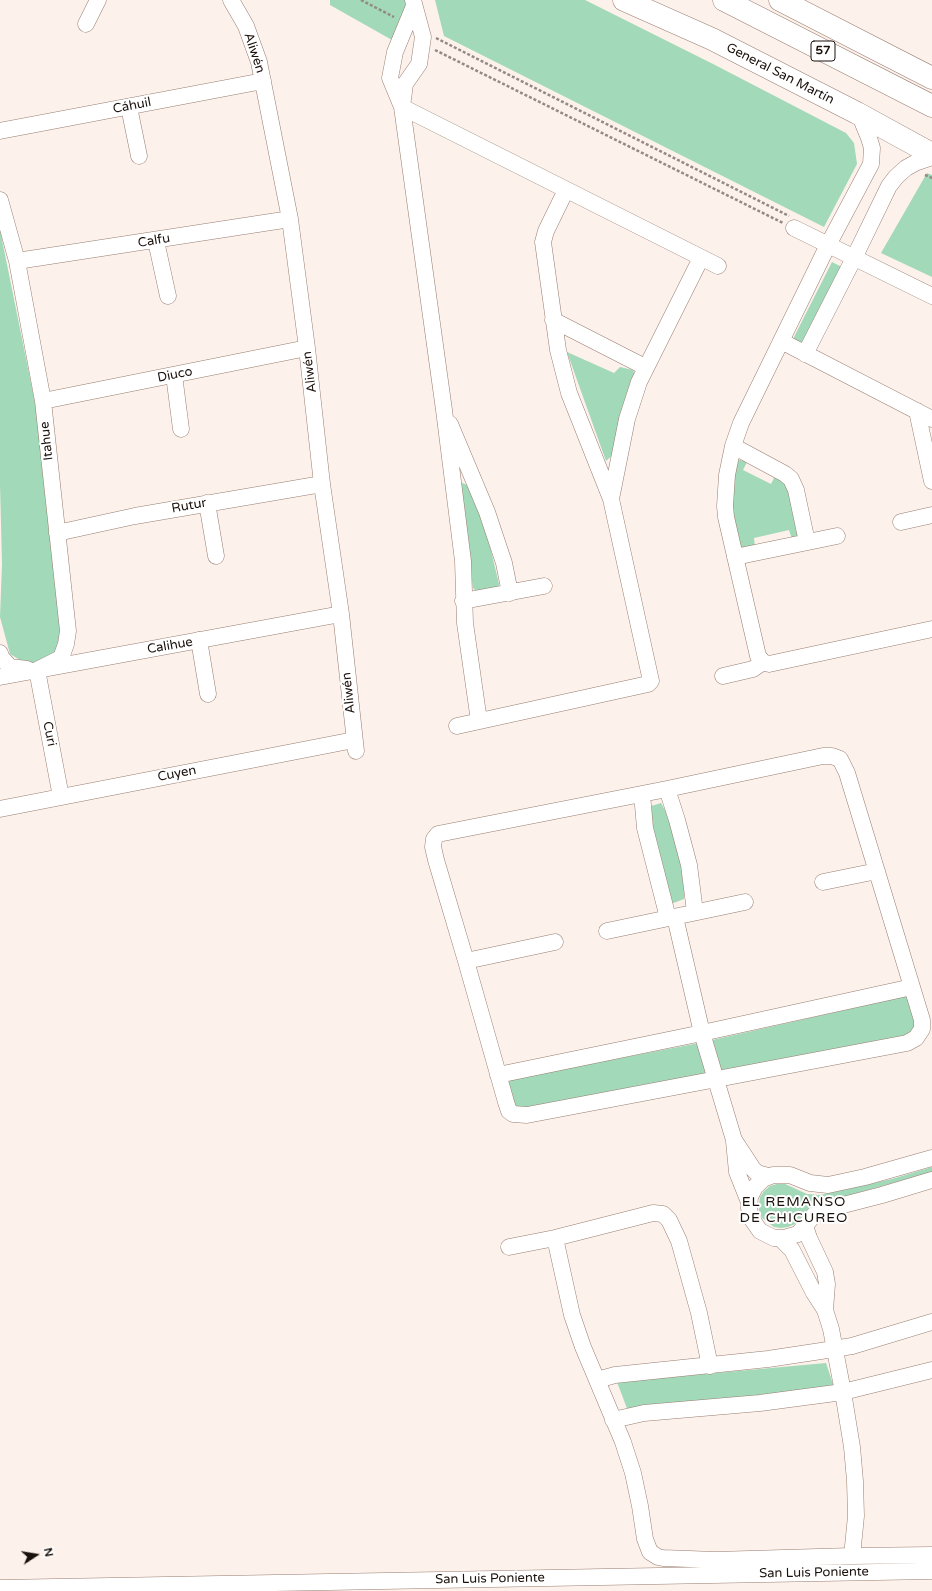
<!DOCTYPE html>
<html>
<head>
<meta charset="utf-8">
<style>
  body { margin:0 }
  #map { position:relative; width:932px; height:1591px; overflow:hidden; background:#fdf1eb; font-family:"Varela Round",sans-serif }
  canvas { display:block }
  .north { position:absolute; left:16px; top:1535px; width:40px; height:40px; -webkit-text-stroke:3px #fff; paint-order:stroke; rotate:78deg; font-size:11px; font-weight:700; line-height:16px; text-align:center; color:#1b110c }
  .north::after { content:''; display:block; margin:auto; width:14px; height:18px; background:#1b110c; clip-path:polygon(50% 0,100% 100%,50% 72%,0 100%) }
</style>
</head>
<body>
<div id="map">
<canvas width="932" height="1591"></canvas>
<div class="north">N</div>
</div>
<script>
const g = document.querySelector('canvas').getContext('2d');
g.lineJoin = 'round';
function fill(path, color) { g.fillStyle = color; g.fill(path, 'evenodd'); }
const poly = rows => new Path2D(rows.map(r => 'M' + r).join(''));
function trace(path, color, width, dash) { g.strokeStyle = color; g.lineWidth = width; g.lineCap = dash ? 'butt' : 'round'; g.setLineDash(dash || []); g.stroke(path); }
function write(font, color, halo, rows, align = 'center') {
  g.font = font + ' "Varela Round",sans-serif'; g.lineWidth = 4; g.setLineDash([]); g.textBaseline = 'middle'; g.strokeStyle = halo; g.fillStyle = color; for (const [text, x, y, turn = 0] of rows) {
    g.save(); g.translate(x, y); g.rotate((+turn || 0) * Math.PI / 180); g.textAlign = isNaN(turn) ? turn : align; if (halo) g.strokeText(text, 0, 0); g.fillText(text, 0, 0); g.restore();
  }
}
fill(poly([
  [330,0,408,0,392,40,330,5],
  [435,0,585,0,715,65,846,133,854,143,857,164,824,227,444,36],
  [927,173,932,175,932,277,881,253],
  [0,230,53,492,63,582,60,652,28,665,10,654,0,617,2,564,0,484],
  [832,262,844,268,804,347,792,341],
  [567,352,614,373,620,367,633,370,635,376,615,453,606,461],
  [740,460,747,462,743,470,771,484,775,476,787,484,798,536,792,539,789,530,754,538,755,547,744,549,741,547,731,506,736,461],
  [460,482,467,485,486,530,499,584,498,589,477,592,473,588],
  [661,803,672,823,685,866,684,899,671,904,661,873,648,807],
  [911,995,918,1024,910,1036,515,1110,506,1080,699,1043],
  [932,1167,932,1172,815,1205,807,1210,795,1224,788,1227,781,1228,774,1227,762,1218,759,1212,759,1204,760,1197,764,1191,770,1186,777,1184,785,1184,807,1194,820,1195,892,1179],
  [826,1363,834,1387,628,1411,617,1382]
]), '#a1d9b9');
const street = poly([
  [231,0,246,26,259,62,290,219,307,348,322,484,341,614,356,751],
  [413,0,423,37,419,64,405,84,402,107,444,410,463,561,465,623,479,721],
  [414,6,395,52,390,78,402,107,718,266],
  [86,24,98,0],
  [129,107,139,156],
  [857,113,862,121,869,138,872,148,871,164,828,245,741,423,733,446,727,475,725,506,726,517,758,656,763,662,769,664,932,629],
  [0,131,263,81],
  [0,200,17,261,43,401,68,631,66,644,61,658,37,670],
  [794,228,932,296],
  [156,241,168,296],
  [17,261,290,219],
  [553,320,645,367],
  [781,341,932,419],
  [805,354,854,258,889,186,896,177,906,168,915,163,932,157],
  [174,375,181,429],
  [43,401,307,348],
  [917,411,932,481],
  [450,424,487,512,504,563,510,593],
  [733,446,785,474,791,479,796,490,807,542],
  [611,499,627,419,639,382,701,258],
  [207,503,216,556],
  [901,522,932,515],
  [57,533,135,516,322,484],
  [735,557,837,536],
  [463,601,544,586],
  [199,640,208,694],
  [0,653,1,657,10,667,27,669],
  [37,670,61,797],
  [723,676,753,669,763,662],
  [0,677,341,614],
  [457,726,648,684,651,681,611,499,569,393,558,350,543,242,546,231,566,190],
  [823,756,832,756,840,759,847,773,922,1020,922,1029,916,1038,907,1043,527,1115,513,1114,509,1111,506,1102,466,961,436,860,433,847,434,839,438,834,667,789,823,756],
  [667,789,677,820,689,865,695,912],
  [642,794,645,828,668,918],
  [0,809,354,740],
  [823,882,877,871],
  [675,917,702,1033,734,1140,753,1169,757,1173,768,1176],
  [607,931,745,902],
  [466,961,555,942],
  [498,1075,702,1033,912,987],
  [734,1141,737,1172,749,1202],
  [932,1158,865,1177,828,1185,810,1183,790,1175,773,1175,763,1179,755,1187,750,1197,749,1208,751,1218,760,1231,774,1238,784,1238,798,1234,814,1215,824,1210,882,1195,932,1180],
  [805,1226,809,1238,825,1272,827,1284,825,1310],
  [555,1238,572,1315,583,1347,623,1442,633,1473,640,1506,645,1539,650,1552,658,1557,663,1558,715,1560,852,1556,932,1555],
  [780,1238,792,1250,814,1293,825,1310,831,1329,843,1392,852,1447,855,1481,856,1516,852,1556],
  [509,1247,555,1238,653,1213,663,1214,669,1220,679,1241,699,1313,710,1366],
  [597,1380,615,1375,768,1359,821,1351,852,1346,932,1322],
  [613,1420,644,1413,760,1403,843,1392,932,1370],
  [0,1588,932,1571]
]);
const secondary = poly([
  [624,0,712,39,857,113,932,154]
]);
const highway = poly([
  [724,0,932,106],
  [780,0,932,78]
]);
trace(street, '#987e71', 17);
trace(secondary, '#987e71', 23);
trace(highway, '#987e71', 23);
trace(poly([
  [361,0,394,17],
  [436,38,789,216],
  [435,50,783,223],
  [925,175,932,178]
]), '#948984', 2.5, [3, 2]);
trace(street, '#fff', 16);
trace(secondary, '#fff', 22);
trace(highway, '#fff', 22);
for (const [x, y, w] of [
  [823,51,24]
]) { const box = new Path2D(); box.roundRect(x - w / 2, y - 10, w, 20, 3); g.fillStyle = '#fff'; g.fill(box); trace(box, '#1b110c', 1); }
write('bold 12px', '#1b110c', null, [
  ["57",823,51]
]);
write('13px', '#1b110c', '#fff', [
  ["Aliwén",254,53,72],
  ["General San Martín",780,74,27],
  ["Cáhuil",132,106,-11],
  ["Calfu",154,241,-9],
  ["Aliwén",310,372,-97],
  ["Diuco",175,375,-11],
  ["Itahue",47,441,-96],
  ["Rutur",189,506,-10],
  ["Calihue",170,646,-10],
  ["Aliwén",349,693,-96],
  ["Curi",49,734,79],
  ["Cuyen",177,774,-11],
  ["San Luis Poniente",814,1573,-1],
  ["San Luis Poniente",490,1579,-1]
]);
g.letterSpacing = '1px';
write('14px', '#1b110c', '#fff', [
  ["EL REMANSO",794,1202],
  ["DE CHICUREO",794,1218]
]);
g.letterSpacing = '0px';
</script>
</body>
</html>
